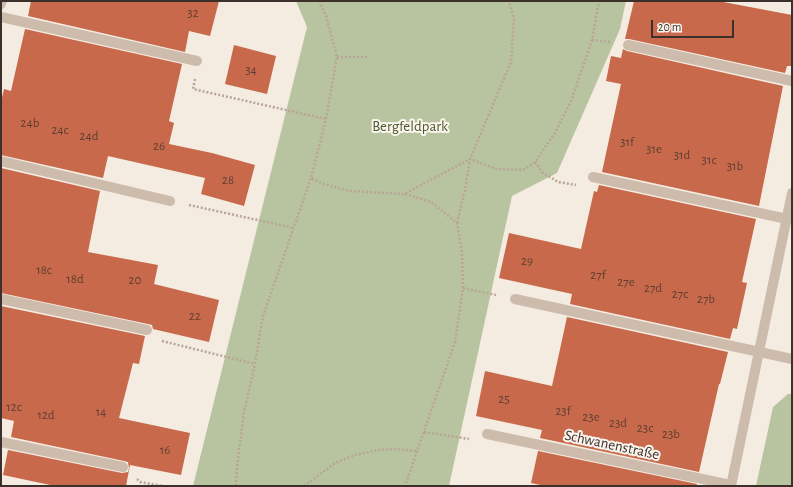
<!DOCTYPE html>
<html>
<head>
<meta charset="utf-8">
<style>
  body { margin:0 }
  #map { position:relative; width:793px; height:487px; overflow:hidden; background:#f4ebe1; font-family:"Alegreya Sans",sans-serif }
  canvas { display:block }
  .frame { position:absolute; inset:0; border:2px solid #3b302b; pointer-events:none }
  .scale { position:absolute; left:651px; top:20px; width:83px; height:18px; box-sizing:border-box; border:2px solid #3b302b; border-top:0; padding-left:5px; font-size:12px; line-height:14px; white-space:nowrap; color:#3b302b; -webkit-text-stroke:3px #fbf5ee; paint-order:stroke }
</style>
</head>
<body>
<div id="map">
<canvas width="793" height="487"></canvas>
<div class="frame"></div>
<div class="scale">20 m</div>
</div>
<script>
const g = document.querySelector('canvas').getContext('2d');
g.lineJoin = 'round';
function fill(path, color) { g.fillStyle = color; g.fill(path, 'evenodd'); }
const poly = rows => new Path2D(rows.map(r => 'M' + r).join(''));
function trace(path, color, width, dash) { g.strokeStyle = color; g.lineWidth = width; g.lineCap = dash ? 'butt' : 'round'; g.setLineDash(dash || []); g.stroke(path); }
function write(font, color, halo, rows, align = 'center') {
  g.font = font + ' "Alegreya Sans",sans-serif'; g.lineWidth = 4; g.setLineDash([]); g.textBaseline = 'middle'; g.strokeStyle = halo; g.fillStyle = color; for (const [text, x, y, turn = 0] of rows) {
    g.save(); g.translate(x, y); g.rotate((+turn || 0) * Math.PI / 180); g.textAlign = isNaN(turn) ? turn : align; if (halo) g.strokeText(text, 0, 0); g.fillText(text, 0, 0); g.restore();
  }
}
fill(poly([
  [296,1,626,1,620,29,557,173,512,196,449,486,193,486,307,27],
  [788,394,792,394,792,486,756,486,773,407]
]), '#b8c4a0');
fill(poly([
  [31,1,219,1,210,36,189,31,185,52,28,16],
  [634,1,718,1,792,15,792,66,787,66,785,73,629,39,625,39],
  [25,29,182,64,169,121,174,123,169,144,212,153,255,165,244,206,201,194,205,178,108,156,103,178,1,155,1,102,4,89,11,91],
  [234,45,276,56,267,94,225,84],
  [623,49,627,51,783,86,759,206,602,172,621,84,606,81,611,56,621,58],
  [1,168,100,191,88,252,158,265,154,284,219,300,209,342,153,329,152,325,148,324,1,293],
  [599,185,756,219,742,282,747,283,737,329,733,328,730,339,570,304,572,294,499,278,509,233,581,249,594,191,597,192],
  [1,306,145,336,139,364,133,363,119,418,190,433,181,475,130,465,126,486,55,486,3,475,8,450,122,473,128,472,129,468,128,462,124,461,11,437,14,421,1,418],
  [567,317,728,352,720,384,719,384,699,472,540,438,542,430,476,416,485,371,552,386],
  [538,451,697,484,696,486,545,486,531,483]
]), '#c8694b');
trace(poly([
  [319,1,326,16,337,57,326,119,311,178,324,184,350,191,404,194,470,159,497,169,523,170,535,162,555,133,571,101,592,40,599,1],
  [592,40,610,42],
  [337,57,368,57],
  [195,79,193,89,326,119],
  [535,162,542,172,558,182,576,185],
  [405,194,431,202,457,223,462,253,463,288,455,342,405,486],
  [189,205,294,228],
  [457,223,465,190,470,159,511,62,514,19,509,1],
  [463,288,496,295],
  [162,341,255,364],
  [424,432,469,439],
  [137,479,140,482,163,486],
  [236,486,237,467,244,412,255,364,263,316,311,178],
  [304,486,335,463,355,455,378,450,395,449,416,451]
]), '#b9a596', 2.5, [2, 2]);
trace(poly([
  [1,4,2,1],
  [1,17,197,61],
  [628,45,792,81],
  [1,161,170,201],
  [593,177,787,219],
  [1,299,147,330],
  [515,299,792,359],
  [487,434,731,485],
  [1,442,123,467],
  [731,486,792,193]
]), '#cdbbac', 10);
write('13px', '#5e3e33', null, [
  ["32",193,13],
  ["34",251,70],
  ["24b",30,123],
  ["24c",60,130],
  ["24d",89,136],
  ["31f",627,142],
  ["26",159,146],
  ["31e",654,149],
  ["31d",682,155],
  ["31c",709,160],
  ["31b",735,166],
  ["28",228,180],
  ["29",527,261],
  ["18c",44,270],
  ["27f",598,275],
  ["18d",75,279],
  ["20",135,280],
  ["27e",626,282],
  ["27d",653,288],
  ["27c",680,294],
  ["27b",706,299],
  ["22",195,316],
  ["25",504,399],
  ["12c",14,407],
  ["23f",563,411],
  ["14",101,412],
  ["12d",46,415],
  ["23e",591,417],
  ["23d",618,423],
  ["23c",645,428],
  ["23b",671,434],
  ["16",165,450]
]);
write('15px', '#4a5a2e', '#fbf5ee', [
  ["Bergfeldpark",410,126]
]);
write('15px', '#3b302b', '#fbf5ee', [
  ["Schwanenstraße",612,445,12]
]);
</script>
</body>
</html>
